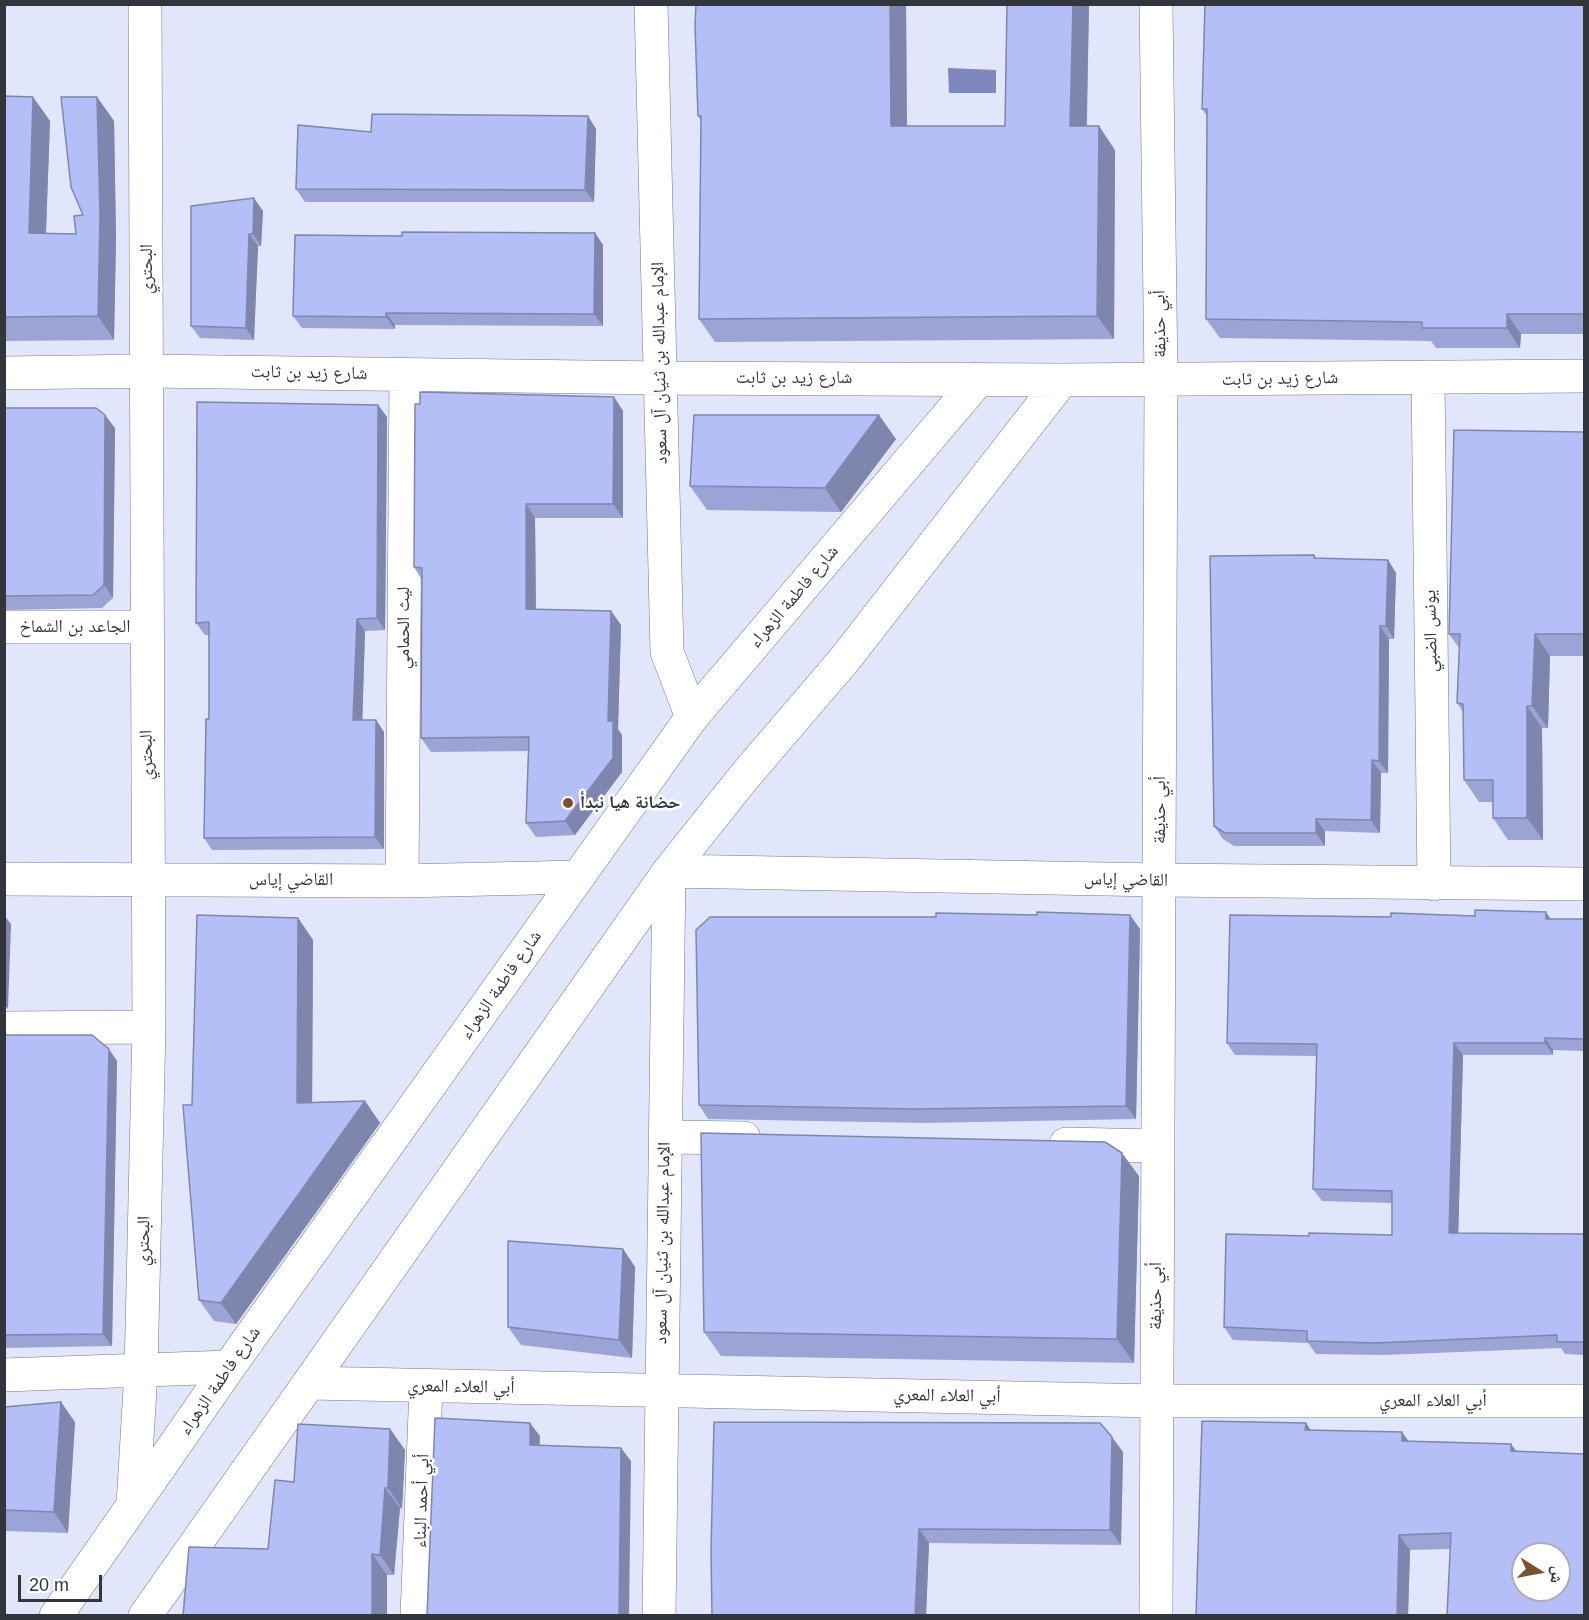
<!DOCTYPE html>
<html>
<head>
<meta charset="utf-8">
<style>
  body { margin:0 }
  #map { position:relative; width:1589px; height:1620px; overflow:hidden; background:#e1e6fb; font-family:Helvetica,"Noto Naskh Arabic",sans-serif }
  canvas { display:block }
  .frame { position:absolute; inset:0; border:6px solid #33353d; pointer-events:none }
  .north { position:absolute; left:1511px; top:1542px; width:60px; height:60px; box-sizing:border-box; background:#fff; border:2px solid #adaeb1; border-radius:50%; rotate:101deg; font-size:16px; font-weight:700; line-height:24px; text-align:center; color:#33353d }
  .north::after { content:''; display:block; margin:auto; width:21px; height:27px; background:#77522d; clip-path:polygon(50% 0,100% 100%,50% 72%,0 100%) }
  .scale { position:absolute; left:18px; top:1575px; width:84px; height:27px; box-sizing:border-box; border:3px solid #33353d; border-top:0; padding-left:8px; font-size:18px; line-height:21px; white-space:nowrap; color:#33353d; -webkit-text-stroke:4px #fff; paint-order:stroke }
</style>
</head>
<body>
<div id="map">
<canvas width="1589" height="1620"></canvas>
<div class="frame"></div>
<div class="north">ش</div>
<div class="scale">20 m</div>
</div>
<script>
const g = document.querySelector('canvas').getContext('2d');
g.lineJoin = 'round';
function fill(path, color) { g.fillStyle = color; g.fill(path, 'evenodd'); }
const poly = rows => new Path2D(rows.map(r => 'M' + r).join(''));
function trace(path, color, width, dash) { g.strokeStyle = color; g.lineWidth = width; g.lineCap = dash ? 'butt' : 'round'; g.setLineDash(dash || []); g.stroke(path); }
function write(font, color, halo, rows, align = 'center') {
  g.font = font + ' Helvetica,"Noto Naskh Arabic",sans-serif'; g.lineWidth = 5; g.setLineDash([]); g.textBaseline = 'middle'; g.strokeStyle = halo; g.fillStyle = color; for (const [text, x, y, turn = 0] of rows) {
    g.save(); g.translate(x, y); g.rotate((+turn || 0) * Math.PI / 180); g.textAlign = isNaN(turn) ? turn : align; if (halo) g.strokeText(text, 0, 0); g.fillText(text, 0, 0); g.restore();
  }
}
fill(poly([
  [948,68,996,70,996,93,949,93]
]), '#7e88bd');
const street = poly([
  [651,4,667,652,692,717],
  [4,373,148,371,660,378,1062,380,1584,376],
  [1428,377,1434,884],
  [4,627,145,627],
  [4,879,402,881,578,877],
  [402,881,406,375],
  [4,1028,149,1027],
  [665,1137,744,1138],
  [1066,1144,1157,1146],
  [4,1375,229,1367],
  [310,1383,1156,1401,1584,1401],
  [133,1505,141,1372,149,1027,145,4],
  [56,1616,229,1367,692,717,979,379],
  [145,1616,669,871,744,777,845,659,1062,380],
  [417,1616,426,1387],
  [659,1616,669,871,1160,880,1584,884],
  [1156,1616,1161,380,1156,4]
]);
trace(street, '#727689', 34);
trace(street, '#fff', 33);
fill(poly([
  [906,4,907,126,1005,126,1007,4,1089,4,1087,126,1115,150,1114,339,715,342,699,319,701,120,698,116],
  [1584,4,1584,334,1521,334,1520,348,1436,348,1431,341,1220,338,1206,319,1207,116,1202,109],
  [4,96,33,97,50,121,46,234,76,234,83,215,97,97,114,121,116,238,114,340,4,341],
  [588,116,596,129,594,202,305,202,296,189,371,132],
  [263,211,261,246,258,246,254,340,200,338,191,326],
  [595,233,603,245,603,326,395,325,395,329,302,328,293,316,402,236],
  [614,397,623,411,623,518,535,518,536,609,611,611,621,625,618,729,622,735,622,772,575,835,536,837,526,823,528,751,431,752,421,738,422,580,414,567],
  [378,405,387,417,385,630,365,631,362,720,376,720,384,732,384,849,212,850,204,838,209,719,209,635,205,635,196,623],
  [4,408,115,428,113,598,102,608,4,610],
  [1584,432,1584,656,1550,656,1548,728,1542,728,1543,840,1508,840,1493,818,1493,802,1479,802,1464,780,1463,712,1457,703,1459,648,1449,634],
  [896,439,841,512,707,510,690,486],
  [1314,555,1316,558,1388,560,1396,573,1394,639,1389,639,1388,773,1381,773,1380,833,1325,831,1325,846,1234,846,1223,839,1214,826],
  [298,918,313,940,312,1102,365,1101,380,1123,236,1324,214,1321,199,1300,192,1105],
  [1551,919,1584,919,1584,1051,1553,1050,1553,1055,1463,1055,1458,1233,1584,1234,1584,1355,1565,1354,1561,1348,1383,1355,1316,1354,1308,1343,1233,1340,1224,1327,1309,1236,1392,1235,1392,1203,1322,1201,1313,1189,1317,1056,1235,1055,1227,1043],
  [1140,929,1136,1119,924,1123,708,1119,699,1105],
  [4,1035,117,1061,112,1346,4,1348],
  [1139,1176,1134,1363,721,1356,704,1332],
  [623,1249,635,1267,632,1358,521,1345,508,1327],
  [4,1407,75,1422,68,1533,4,1531],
  [714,1422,1123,1452,1121,1545,929,1543,926,1616,712,1616],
  [390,1429,405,1450,402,1509,400,1508,394,1575,387,1575,387,1616,183,1616,268,1549,294,1482],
  [1310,1430,1408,1441,1511,1444,1450,1549,1410,1550,1408,1616,1196,1616]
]), '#9ba4d4');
fill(poly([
  [890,4,906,4,907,149,891,126],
  [1073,4,1089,4,1086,149,1070,126],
  [33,97,50,121,45,257,29,233],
  [97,97,114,121,116,238,114,340,98,316],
  [588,116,596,129,594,202,585,190],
  [1099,126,1115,150,1114,339,1097,316],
  [254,198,263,211,261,246,253,234],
  [595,233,603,245,603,326,594,314],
  [249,234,258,246,254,340,246,328],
  [386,313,395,325,395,329,386,317],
  [1507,314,1521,334,1520,348,1507,328],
  [614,397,623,411,623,518,613,504],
  [378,405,387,417,385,630,377,618],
  [105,415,115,428,113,598,104,585],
  [879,415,896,439,841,512,825,488],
  [526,504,535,518,536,623,526,609],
  [1388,560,1396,573,1394,639,1386,626],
  [611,611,621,625,618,729,622,735,622,772,575,835,565,821,608,721],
  [357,619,365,631,362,733,353,720],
  [1380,626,1389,639,1388,773,1379,761],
  [1535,634,1550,656,1548,728,1532,706],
  [1527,706,1542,728,1543,840,1527,818],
  [376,720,384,732,384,849,375,837],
  [1372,760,1381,773,1380,833,1371,820],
  [1316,819,1325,831,1325,846,1316,833],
  [1546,912,1554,924,1546,919],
  [4,915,11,924,8,1009,4,1004],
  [1130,915,1140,929,1136,1119,1126,1106],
  [298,918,313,940,312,1124,297,1103],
  [1545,1038,1553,1050,1553,1055,1545,1043],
  [1454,1043,1463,1055,1458,1245,1449,1233],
  [109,1049,117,1061,112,1346,103,1334],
  [365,1101,380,1123,236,1324,221,1303],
  [1122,1153,1139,1176,1134,1363,1117,1339],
  [623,1249,635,1267,632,1358,619,1340],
  [61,1402,75,1422,68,1533,54,1512],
  [530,1423,540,1436,539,1459,530,1445],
  [1306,1423,1317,1439,1305,1430],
  [390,1429,405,1450,402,1509,388,1488],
  [1402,1432,1413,1447,1402,1441],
  [1112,1437,1123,1452,1121,1545,1110,1530],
  [1511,1444,1522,1459,1511,1451],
  [621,1448,631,1461,629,1616,619,1616],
  [385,1488,400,1508,394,1575,380,1555],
  [919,1529,929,1543,926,1616,915,1616],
  [1399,1535,1410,1550,1408,1616,1397,1616],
  [372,1554,387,1575,387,1616,372,1616]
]), '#7e86ad');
const building = poly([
  [696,4,890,4,891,126,1005,126,1007,4,1073,4,1070,126,1099,126,1097,316,699,319,701,116,698,116,695,25,696,4],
  [1205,4,1584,4,1584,314,1507,314,1507,328,1422,328,1422,322,1206,319,1207,109,1202,109,1205,4],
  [4,96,33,97,29,233,76,234,74,216,83,215,71,187,61,97,97,97,100,215,98,316,4,317,4,96],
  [372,114,588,116,585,190,296,189,298,125,371,132,372,114],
  [254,198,253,234,249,234,246,328,191,326,191,206,254,198],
  [402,232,595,233,594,314,386,313,386,317,293,316,295,235,402,236,402,232],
  [420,392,614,397,613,504,526,504,526,609,611,611,608,721,613,721,613,758,565,821,526,823,529,737,421,738,422,568,414,567,415,404,420,404,420,392],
  [197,402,378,405,377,618,357,619,353,720,376,720,375,837,204,838,206,719,209,719,209,622,196,623,197,402],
  [4,408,96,408,105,415,104,585,93,595,4,596,4,408],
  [694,415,879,415,825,488,690,486,694,415],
  [1454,430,1584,432,1584,634,1535,634,1532,706,1527,706,1527,818,1493,818,1493,780,1464,780,1463,704,1457,703,1460,634,1449,634,1454,430],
  [1314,555,1314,558,1388,560,1386,626,1380,626,1379,761,1372,760,1371,820,1316,819,1316,833,1225,833,1214,826,1210,556,1314,555],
  [1475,910,1546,912,1546,919,1584,919,1584,1039,1545,1038,1545,1043,1454,1043,1449,1233,1584,1234,1584,1342,1557,1342,1557,1335,1375,1343,1307,1341,1307,1331,1224,1327,1226,1234,1309,1236,1309,1233,1392,1235,1392,1191,1313,1189,1317,1044,1227,1043,1230,915,1391,917,1391,913,1475,916,1475,910],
  [1037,912,1130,915,1126,1106,914,1109,699,1105,696,930,710,917,936,917,936,913,1037,915,1037,912],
  [197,915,298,918,297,1103,365,1101,221,1303,199,1300,183,1105,192,1105,197,915],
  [4,1035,92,1035,109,1049,103,1334,4,1335,4,1035],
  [701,1133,1105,1142,1122,1153,1117,1339,704,1332,701,1133],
  [508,1241,623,1249,619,1340,508,1327,508,1241],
  [61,1402,54,1512,4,1510,4,1407,61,1402],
  [435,1418,530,1423,530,1445,621,1448,619,1616,427,1616,435,1418],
  [1202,1421,1306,1423,1305,1430,1402,1432,1402,1441,1511,1444,1511,1451,1584,1454,1584,1616,1447,1616,1451,1533,1399,1535,1397,1616,1196,1616,1202,1421],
  [1523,1554,1559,1554,1559,1590,1523,1590,1523,1554],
  [714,1422,1100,1423,1112,1437,1110,1530,919,1529,915,1616,712,1616,711,1551,714,1422],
  [298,1424,390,1429,388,1488,385,1488,380,1555,372,1554,372,1616,183,1616,189,1547,268,1549,275,1480,294,1482,298,1424]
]);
fill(building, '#b4bff7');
trace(building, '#7e86ad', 1.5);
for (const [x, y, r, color] of [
  [568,803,6,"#77522d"]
]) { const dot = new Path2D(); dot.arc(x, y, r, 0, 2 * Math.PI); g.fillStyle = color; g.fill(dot); trace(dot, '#fff', 2); }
write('18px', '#33353d', '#fff', [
  ["البحتري",147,269,-90],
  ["أبي حذيفة",1160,324,-91],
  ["الإمام عبدالله بن ثنيان آل سعود",660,363,-91],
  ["شارع زيد بن ثابت",309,373,1],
  ["شارع زيد بن ثابت",794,378],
  ["شارع زيد بن ثابت",1280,379,-1],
  ["شارع فاطمة الزهراء",794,597,-50],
  ["الجاعد بن الشماخ",75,627],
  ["ليث الحمامي",404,628,-90],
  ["يونس الضبي",1431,631,-91],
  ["البحتري",147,755,-91],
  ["أبي حذيفة",1160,810,-90],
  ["القاضي إياس",291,880],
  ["القاضي إياس",1126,880,1],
  ["شارع فاطمة الزهراء",501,985,-55],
  ["البحتري",144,1241,-89],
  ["الإمام عبدالله بن ثنيان آل سعود",663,1243,-89],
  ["أبي حذيفة",1156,1296,-90],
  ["شارع فاطمة الزهراء",220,1381,-55],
  ["أبي العلاء المعري",461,1387,1],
  ["أبي العلاء المعري",947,1396,1],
  ["أبي العلاء المعري",1433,1401],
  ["أبي أحمد البناء",422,1501,-88]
]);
write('bold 18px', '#33353d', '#fff', [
  ["حضانة هيا نبدأ",580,803]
], 'left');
</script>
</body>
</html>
